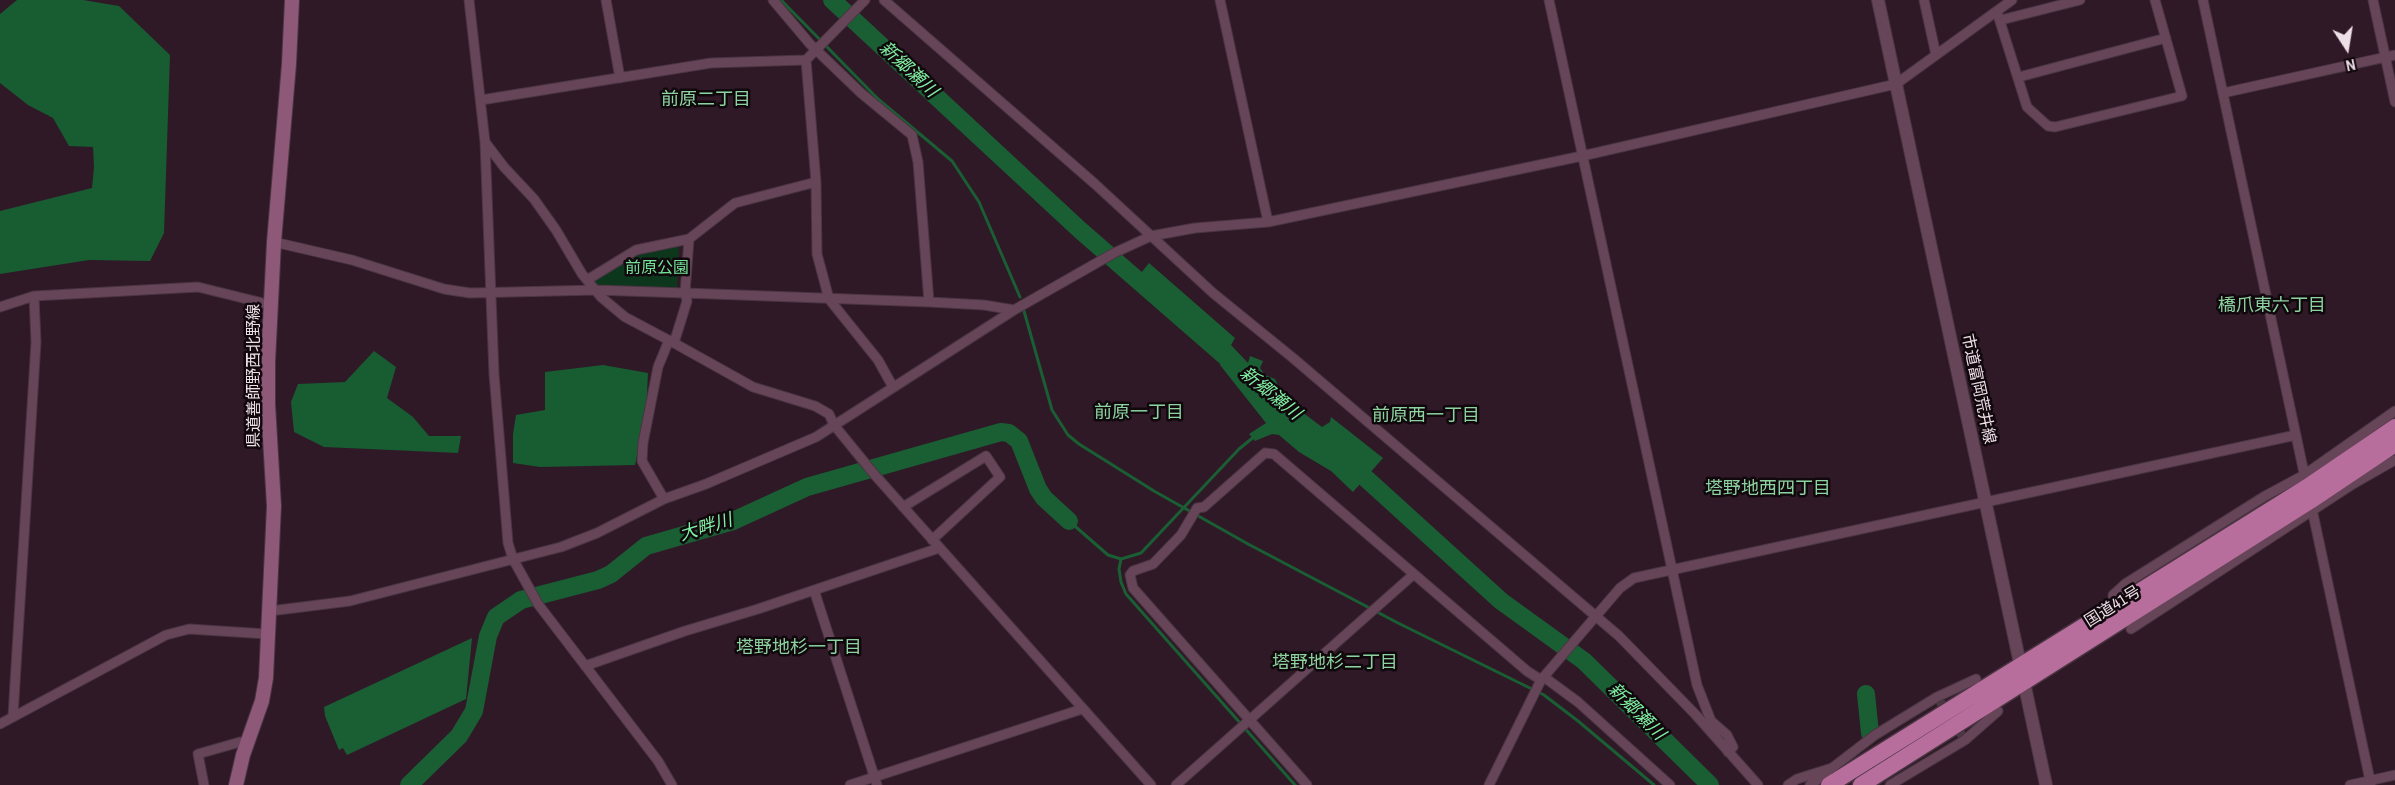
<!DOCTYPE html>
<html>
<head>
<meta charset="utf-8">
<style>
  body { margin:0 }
  #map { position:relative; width:2395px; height:785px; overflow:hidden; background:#2f1927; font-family:"Archivo Narrow",sans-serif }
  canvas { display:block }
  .north { position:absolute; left:2317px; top:18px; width:60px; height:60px; -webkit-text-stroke:4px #11080d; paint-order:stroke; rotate:168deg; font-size:16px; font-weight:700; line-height:24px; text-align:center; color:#eedee6 }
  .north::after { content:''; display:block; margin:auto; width:21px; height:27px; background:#eedee6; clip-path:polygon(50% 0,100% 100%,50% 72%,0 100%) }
</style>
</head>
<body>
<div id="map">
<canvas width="2395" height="785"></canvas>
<div class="north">N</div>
</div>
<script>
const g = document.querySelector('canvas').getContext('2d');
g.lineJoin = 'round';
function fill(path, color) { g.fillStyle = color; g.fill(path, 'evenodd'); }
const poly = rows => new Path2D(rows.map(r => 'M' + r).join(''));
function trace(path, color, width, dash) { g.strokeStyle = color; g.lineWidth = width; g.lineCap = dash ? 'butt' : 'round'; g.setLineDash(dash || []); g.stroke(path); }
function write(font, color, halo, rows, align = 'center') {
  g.font = font + ' "Archivo Narrow","Noto Sans JP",sans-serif'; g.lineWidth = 5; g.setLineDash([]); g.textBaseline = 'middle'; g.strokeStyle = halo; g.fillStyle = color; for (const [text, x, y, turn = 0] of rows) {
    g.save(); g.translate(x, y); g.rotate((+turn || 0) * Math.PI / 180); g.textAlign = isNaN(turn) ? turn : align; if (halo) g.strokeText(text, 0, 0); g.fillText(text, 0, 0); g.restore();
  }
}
fill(poly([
  [679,244,677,290,598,288,593,281,641,252]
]), '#0c371c');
fill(poly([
  [17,0,83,0,119,6,170,55,164,233,150,261,89,260,0,274,0,211,92,188,94,167,93,147,69,146,53,118,28,105,0,83,0,14],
  [374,351,396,367,387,398,413,417,429,436,461,436,458,453,324,447,294,432,291,402,298,384,345,382],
  [603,365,648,373,646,414,635,465,540,467,513,463,513,434,516,415,545,410,545,372]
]), '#185c32');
fill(poly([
  [1149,263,1235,338,1231,345,1248,363,1250,356,1263,361,1260,368,1265,375,1275,379,1282,394,1294,406,1322,427,1330,422,1331,417,1383,458,1353,492,1331,471,1299,452,1279,435,1272,434,1255,441,1249,434,1266,423,1220,365,1224,351,1198,326,1178,311,1141,273],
  [472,638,466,699,347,755,343,748,339,750,325,716,324,707]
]), '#1a5e34');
trace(poly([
  [781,0,878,99,952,161,979,202,1020,297],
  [1024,311,1052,410,1068,435,1079,444,1154,491,1248,544,1398,623,1544,695,1578,721,1654,785],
  [1069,521,1108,555,1121,559,1141,553,1239,449,1255,436],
  [1121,559,1119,569,1121,582,1126,594,1295,785]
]), '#1a5e34', 3);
trace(poly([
  [832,0,1080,230,1242,371],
  [1349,463,1501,601,1584,661,1710,785],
  [1866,694,1870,733],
  [409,785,459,736,474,711,488,636,496,617,521,600,598,580,611,574,646,546,733,521,807,487,1001,432,1009,433,1019,441,1038,489,1044,498,1069,521]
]), '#1a5e34', 18);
trace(poly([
  [1937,697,1965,740]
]), '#4c3744', 9, [9, 4.5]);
const minor = poly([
  [469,0,485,142,494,374,508,543,513,559,538,604,658,761,672,785],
  [606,0,620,78],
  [773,0,810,44,861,93,912,135,918,162,929,302],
  [884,0,1095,184,1213,293,1293,358,1619,636,1695,714,1758,785],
  [1220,0,1268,222],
  [1549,0,1697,685,1711,721,1727,735,1733,747,1728,752],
  [1924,0,1936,55],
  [2203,0,2307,487],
  [2373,0,2395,102],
  [1997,12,2027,107,2048,126,2055,127,2182,96,2155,0],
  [2001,20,2080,0],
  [806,60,816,182,817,254,829,299,878,360,893,387],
  [2019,77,2166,38],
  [2223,93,2395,55],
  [481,100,711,63,806,60,865,0],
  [485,142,504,167,534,199,556,230,582,274,601,297,625,317,674,343],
  [689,239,685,293,687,301,674,343,753,387,815,406,829,414,834,425,874,474,1151,785],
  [274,242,352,260,444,289,470,293,596,290,685,293,929,302,984,305,1014,310],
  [587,280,636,250,689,239,735,203,816,182],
  [0,307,34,296,198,287,271,305],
  [664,499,642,461,643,443,658,367,669,340],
  [903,507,986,456,1000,477,932,540],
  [2312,509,2371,785],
  [814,590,877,785],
  [2114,606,2113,595,2125,584,2265,496,2304,475,2395,411],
  [270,611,350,601,561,547,597,533,664,499,706,484,816,437,1014,310,1114,253,1151,236,1195,228,1268,222,1582,156,1896,84,2012,0],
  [2131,629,2353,484,2395,460],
  [585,666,685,631,758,609,939,548],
  [1544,677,1578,702,1670,785],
  [13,716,36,342,34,296],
  [0,724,166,635,189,629,267,634],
  [204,785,198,754,240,742,248,742],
  [850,785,1082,709],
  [1176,785,1414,574],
  [1307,785,1133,588,1130,575,1133,571,1153,564,1181,535,1197,508,1204,507,1265,453,1274,454,1527,671,1541,680],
  [1489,785,1541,680,1620,588,1634,578,2296,435],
  [1788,785,1797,779,1832,768,1875,735,1937,697,1976,679],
  [1810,785,1828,772],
  [1890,785,1965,740,1998,711],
  [2350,785,2395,775]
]);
const tertiary = poly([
  [1878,0,2046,785]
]);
const secondary = poly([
  [236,785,243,755,262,701,266,678,274,506,268,404,268,362,274,242,289,64,292,0]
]);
const trunk = poly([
  [1829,785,2307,487,2395,427],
  [1861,785,2310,501,2395,444]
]);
trace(minor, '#4a3542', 11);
trace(tertiary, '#4a3542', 14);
trace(secondary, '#4a3542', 16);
trace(trunk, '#4a3542', 19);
trace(minor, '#674559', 9);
trace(tertiary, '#674559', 12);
trace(secondary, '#8e5879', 14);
trace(trunk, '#b86e9c', 16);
write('16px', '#71e295', '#11080d', [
  ["前原公園",657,269]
]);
write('16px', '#eedee6', '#11080d', [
  ["県道善師野西北野線",255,376,-90],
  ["市道富岡荒井線",1978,389,78],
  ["国道41号",2113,607,-32]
]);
write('italic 18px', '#7ff0a2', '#11080d', [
  ["新郷瀬川",908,70,43],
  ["新郷瀬川",1270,394,39],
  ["大畔川",706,528,-17],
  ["新郷瀬川",1636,712,45]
]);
write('18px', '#8dd3a0', '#11080d', [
  ["前原二丁目",706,100],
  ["橋爪東六丁目",2272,306],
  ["前原一丁目",1139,413],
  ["前原西一丁目",1426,416],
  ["塔野地西四丁目",1768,489],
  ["塔野地杉一丁目",799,648],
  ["塔野地杉二丁目",1335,663]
]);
</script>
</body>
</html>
